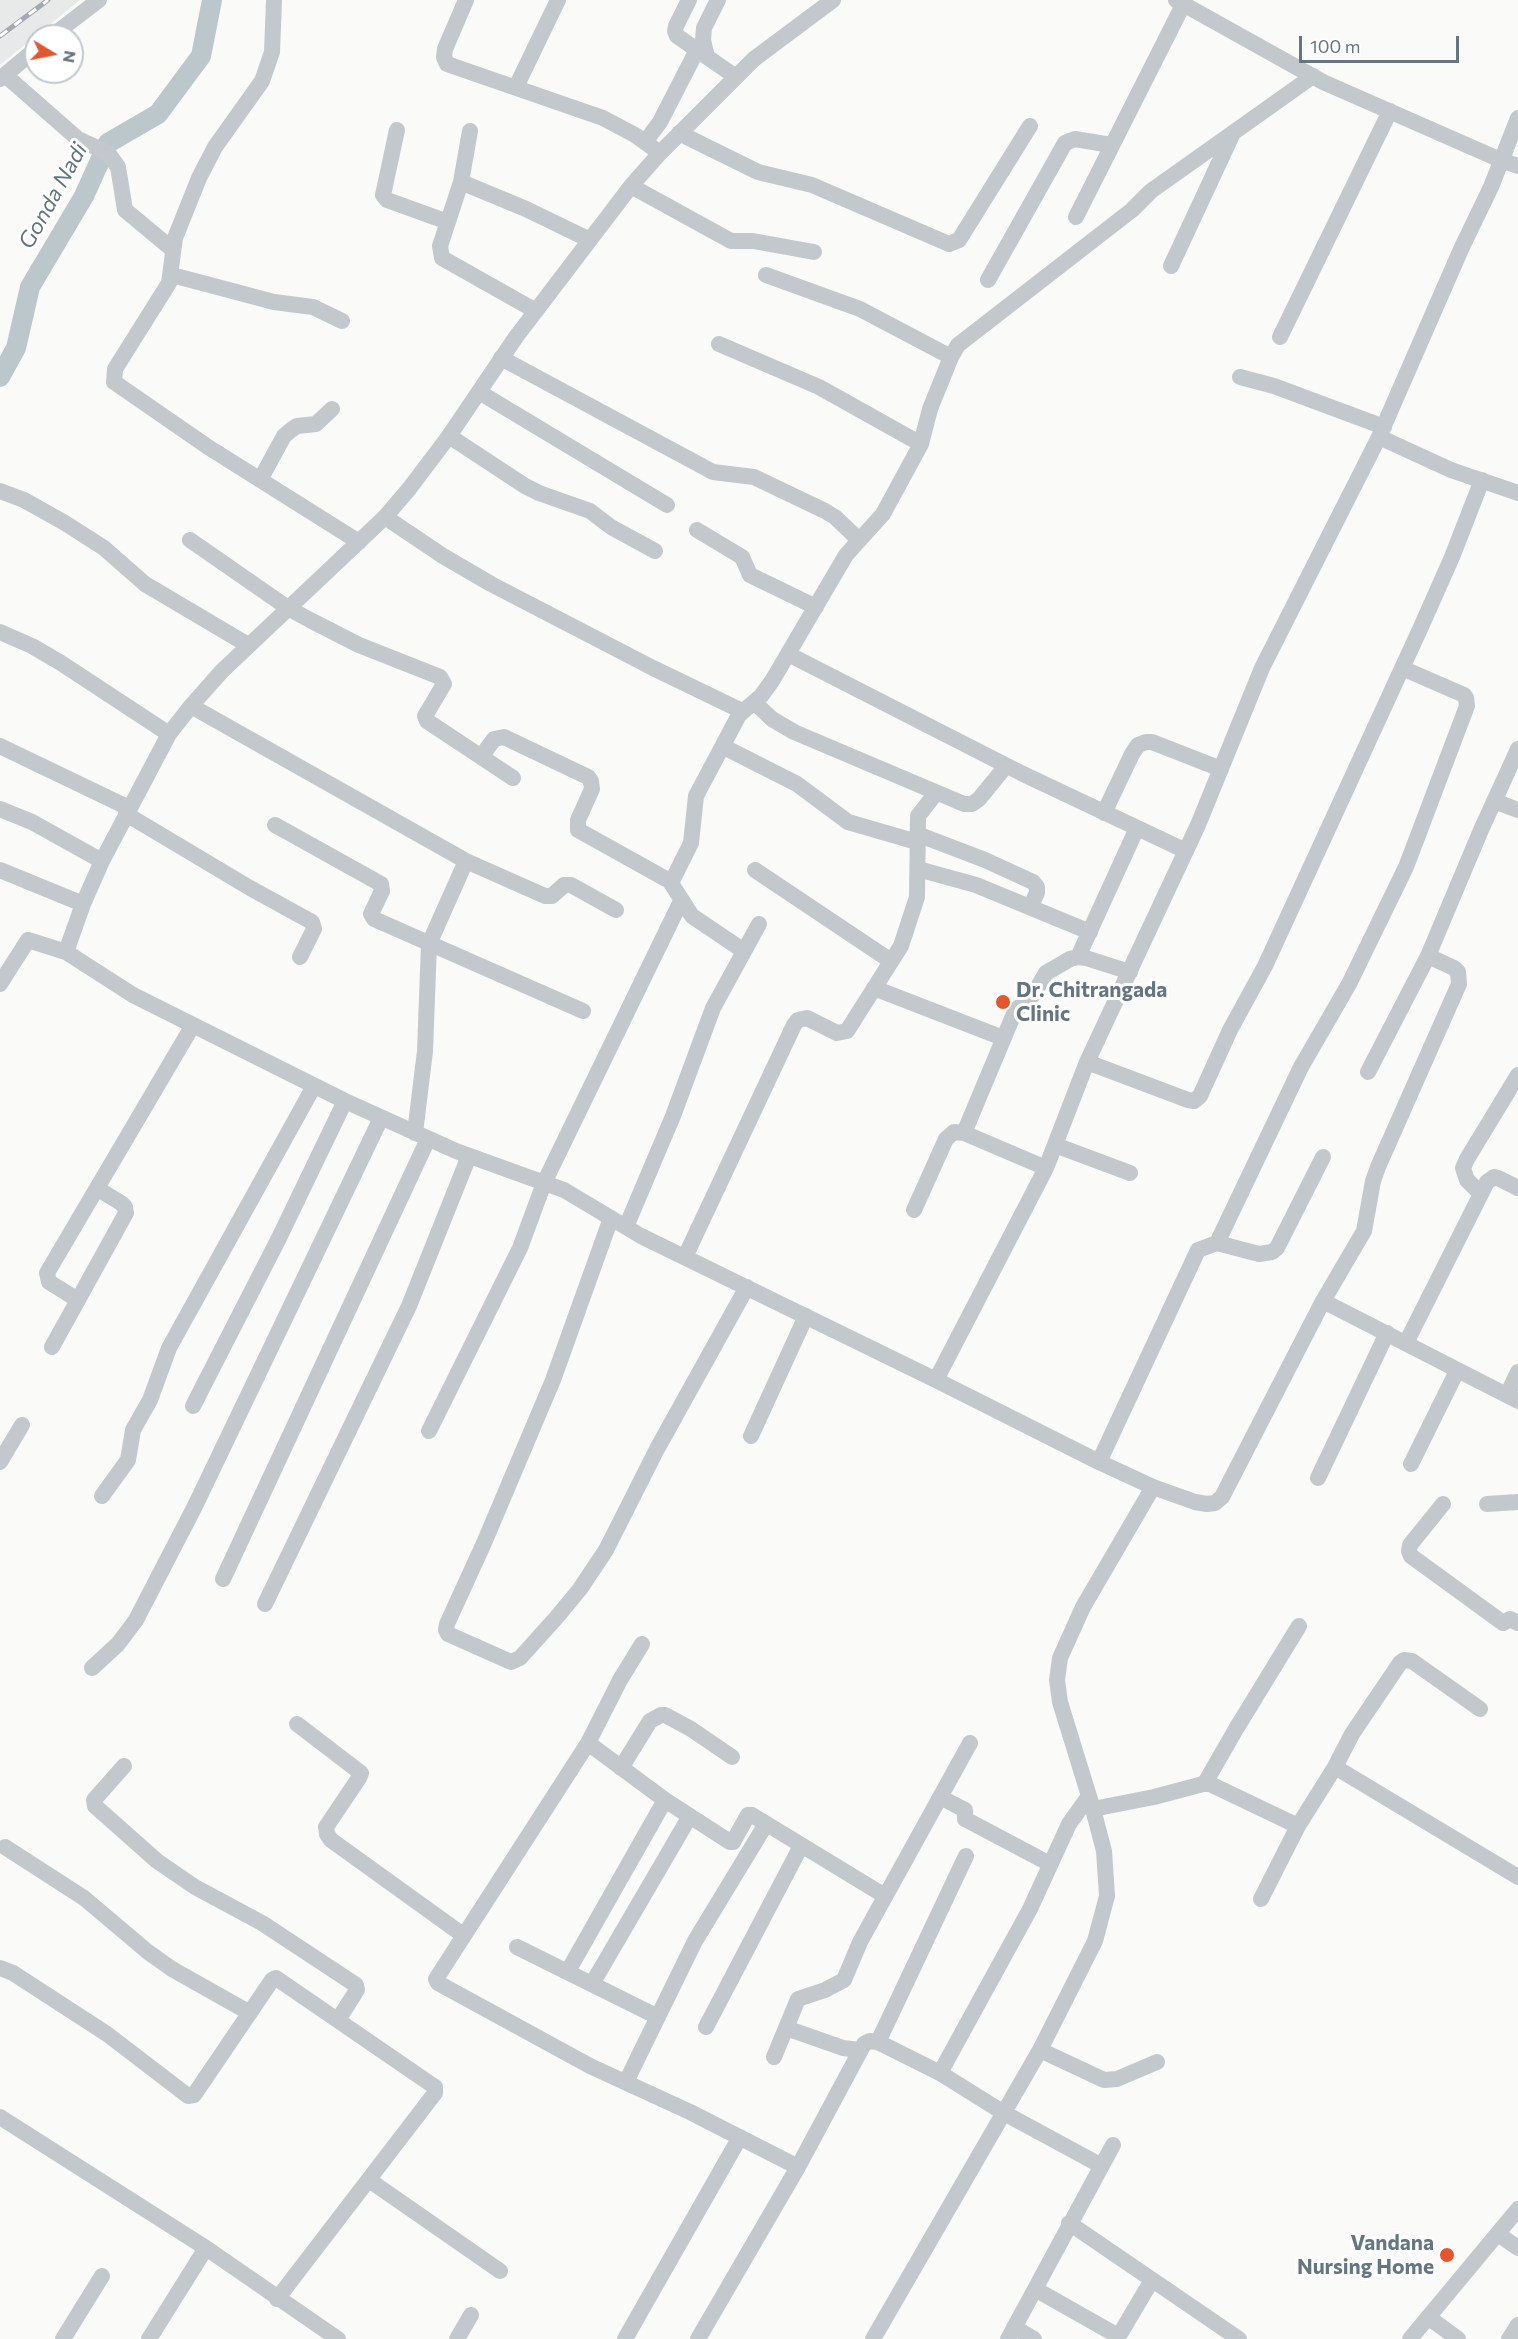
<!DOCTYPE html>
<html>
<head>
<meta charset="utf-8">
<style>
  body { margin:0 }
  #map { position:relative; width:1518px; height:2339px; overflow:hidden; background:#fafaf8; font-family:Commissioner,sans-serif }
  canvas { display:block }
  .north { position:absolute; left:24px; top:24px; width:60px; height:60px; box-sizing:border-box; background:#fff; border:2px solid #c1c8cd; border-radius:50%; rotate:100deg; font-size:16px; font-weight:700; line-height:24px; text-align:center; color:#657683 }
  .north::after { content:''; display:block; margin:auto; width:21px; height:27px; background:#e4572e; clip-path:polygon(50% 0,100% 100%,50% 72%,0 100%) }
  .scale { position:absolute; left:1299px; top:36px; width:160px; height:27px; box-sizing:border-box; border:3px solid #657683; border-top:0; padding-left:8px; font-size:18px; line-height:21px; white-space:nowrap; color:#657683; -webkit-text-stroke:4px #fff; paint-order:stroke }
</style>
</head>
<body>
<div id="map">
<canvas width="1518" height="2339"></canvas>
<div class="north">N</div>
<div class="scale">100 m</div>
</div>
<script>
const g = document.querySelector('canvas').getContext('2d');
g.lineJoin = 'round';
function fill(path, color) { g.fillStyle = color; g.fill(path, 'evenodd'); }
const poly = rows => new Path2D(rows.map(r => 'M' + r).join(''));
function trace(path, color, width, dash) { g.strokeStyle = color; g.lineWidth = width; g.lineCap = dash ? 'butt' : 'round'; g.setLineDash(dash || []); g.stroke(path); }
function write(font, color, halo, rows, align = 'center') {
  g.font = font + ' Commissioner,sans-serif'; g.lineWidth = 6; g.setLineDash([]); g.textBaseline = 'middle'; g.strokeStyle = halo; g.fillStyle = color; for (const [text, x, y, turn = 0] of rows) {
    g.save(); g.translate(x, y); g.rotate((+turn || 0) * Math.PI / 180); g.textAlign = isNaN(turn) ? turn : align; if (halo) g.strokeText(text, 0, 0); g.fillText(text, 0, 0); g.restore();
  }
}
fill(poly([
  [0,0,80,0,0,65]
]), '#e8e9e9');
trace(poly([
  [0,377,16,348,30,287,84,196,108,143,158,114,201,56,212,0]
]), '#bbc7cb', 20);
trace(poly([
  [274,0,272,52,262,81,215,147,199,178,175,238,169,283,115,369,114,382,208,447,359,542],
  [466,0,445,49,444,57,447,64,603,118,635,135,660,153],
  [689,0,676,26,675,31,677,36,736,77],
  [1176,0,1323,82,1503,161,1518,166],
  [52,36,99,0],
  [707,57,703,40,704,28,718,0],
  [5,75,78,139,108,153,118,167,125,210,172,249],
  [0,79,36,49],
  [516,87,558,0],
  [397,130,383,195,387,200,448,222],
  [470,131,461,182,440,246,442,258,536,311],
  [679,133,758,172,812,185,949,244,959,240,1030,126],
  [645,142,660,122,697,50],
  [461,182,526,209,590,240],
  [631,186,731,241,753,241,814,252],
  [1076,217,1184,3],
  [1171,266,1232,135],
  [172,275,274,302,313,307,342,321],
  [766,275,860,309,951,357],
  [988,280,1065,143,1075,139,1111,145],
  [1280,337,1390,111],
  [719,344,819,387,921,444],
  [501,358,713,472,754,477,825,511,835,517,859,540],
  [1240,377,1274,386,1384,427],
  [479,392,667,505],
  [449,436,525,486,539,493,590,511,611,527,655,551],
  [1379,437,1451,470,1518,493],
  [260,480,284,436,291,430,297,426,316,424,332,409],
  [0,491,24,500,65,523,104,548,145,584,248,645],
  [385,517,443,556,491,584,653,668,742,711],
  [697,530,742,557,750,575,816,607],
  [190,540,288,608,310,620,359,645,440,677,444,684,425,716,427,721,513,778],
  [0,632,32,646,61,663,169,734],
  [788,654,1021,773,1186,851],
  [754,702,772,719,794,732,964,804,972,804,979,799,1006,766],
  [191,706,466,861,545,896,552,896,564,885,571,885,616,910],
  [0,746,129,808],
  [724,747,797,784,848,822,917,842],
  [481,757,494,739,504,737,588,777,591,781,592,789,578,820,578,830,666,879,673,879,691,843,696,796,739,715,761,696,772,681,846,555,883,514,921,444,930,409,951,357,958,345,1132,210,1151,191,1313,76],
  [1494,801,1518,810],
  [0,809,32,822,102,861],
  [1104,813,1132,754,1138,745,1146,742,1152,742,1221,769],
  [126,814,250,888,312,922,314,929,300,957],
  [275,825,381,884,382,891,371,914,374,919,583,1011],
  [917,834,985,860,1033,882,1037,887,1037,893,1030,907],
  [918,869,976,885,1090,932],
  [0,870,83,904],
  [755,870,891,961],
  [669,880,692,916,744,951],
  [66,952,83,904,102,861,169,734,191,706,222,671,385,517,409,489,449,436,516,337,631,186,660,153,754,59,833,0],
  [1078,957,1137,828],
  [0,984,28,940,66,952,133,995,345,1101,456,1151,564,1190,641,1236,936,1380,1099,1462,1153,1487,1195,1502,1207,1504,1215,1503,1222,1497,1323,1301,1364,1231,1373,1181,1378,1167,1459,984,1458,972,1454,968,1428,956],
  [874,988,1003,1038],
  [1087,1062,1188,1100,1194,1101,1200,1096,1230,1030,1265,966,1421,627,1452,557,1482,480],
  [1368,1072,1428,956,1481,830,1518,749],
  [415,1133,425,1051,429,944,466,861],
  [964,1133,1013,1016,1017,1009,1033,995,1046,973,1070,959,1078,957,1086,958,1130,972],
  [1055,1145,1130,1173],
  [1481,1194,1467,1180,1463,1168,1467,1159,1518,1075],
  [914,1210,946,1139,954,1132,964,1133,1046,1168],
  [611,1218,553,1380,484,1543,447,1624,446,1630,448,1634,511,1662,520,1658,556,1618,580,1589,606,1550,657,1449,747,1287],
  [626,1227,673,1116,713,1008,759,924],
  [1217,1243,1301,1067,1349,984,1406,867,1467,706,1466,698,1464,695,1402,668],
  [685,1257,794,1025,798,1020,807,1018,837,1033,847,1031,901,946,917,897,918,816,936,793],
  [78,1300,49,1282,47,1273,193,1025],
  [1323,1301,1518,1401],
  [1406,1343,1487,1182,1494,1177,1498,1178,1518,1188],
  [52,1347,126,1213,125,1207,121,1203,98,1189],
  [936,1380,1046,1168,1087,1062,1198,825,1262,668,1379,437,1462,247,1491,187,1518,118],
  [1507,1395,1518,1372],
  [193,1406,279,1238,345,1101],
  [429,1431,520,1248,544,1183,681,901],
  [751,1436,806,1316],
  [0,1462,22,1425],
  [1099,1462,1198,1250,1217,1243,1259,1254,1272,1252,1277,1248,1323,1157],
  [1411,1464,1457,1371],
  [1318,1478,1387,1333],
  [102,1496,128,1460,133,1430,150,1400,169,1348,314,1086],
  [1443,1504,1410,1545,1409,1551,1411,1556,1503,1623,1510,1619,1518,1623],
  [1487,1504,1518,1502],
  [223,1579,428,1139],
  [265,1604,409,1306,469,1156],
  [642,1644,620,1680,588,1743,436,1979,438,1983,590,2066,690,2112,798,2167],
  [92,1668,118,1644,136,1620,195,1506,381,1118],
  [297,1724,361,1773,359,1778,326,1827,327,1834,331,1840,463,1935],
  [588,1743,665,1800,730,1842,733,1842,748,1815,752,1815,885,1896],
  [124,1766,94,1800,95,1806,157,1861,195,1887,262,1923,356,1985,357,1990,338,2020],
  [1335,1767,1518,1877],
  [621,1768,650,1721,661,1715,665,1715,691,1729,732,1757],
  [1205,1783,1236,1729,1299,1626],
  [940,1797,965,1810,965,1819,1050,1864],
  [1093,1809,1154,1797,1203,1784,1210,1784,1298,1826],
  [5,1847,84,1898,148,1952,172,1969,250,2013],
  [1261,1899,1298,1826,1335,1767,1352,1734,1400,1663,1404,1660,1412,1661,1480,1709],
  [517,1947,658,2017],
  [0,1968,13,1973,107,2034,188,2096,194,2095,272,1980,276,1978,435,2087,435,2093,277,2299],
  [568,1971,665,1800],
  [592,1984,690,1816],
  [706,2027,801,1846],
  [786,2028,843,2048,860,2050],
  [878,2042,966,1856],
  [1040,2050,1104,2080,1117,2079,1157,2062],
  [774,2057,798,1999,825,1990,844,1980,860,1942,970,1743],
  [940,2073,1004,2113,1100,2165],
  [626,2082,695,1941,766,1824],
  [0,2117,206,2248,338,2339],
  [369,2180,500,2271],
  [1069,2223,1239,2339],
  [1498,2234,1518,2248],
  [1035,2289,1118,2336],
  [1428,2317,1458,2339],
  [1014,2327,1034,2339],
  [63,2339,102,2276],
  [149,2339,206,2248],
  [457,2339,471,2315],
  [625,2339,740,2137],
  [698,2339,798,2167,864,2044,870,2041,878,2042,940,2073,1030,1909,1069,1824,1089,1796],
  [873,2339,1040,2050,1095,1941,1107,1896,1104,1851,1093,1809,1060,1702,1057,1680,1060,1658,1083,1607,1153,1487],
  [1008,2339,1113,2145],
  [1117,2339,1152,2280],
  [1410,2339,1518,2209],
  [1509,2339,1518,2325]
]), '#c3c8cc', 16);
const rail = poly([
  [0,36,48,0]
]);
trace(rail, '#a2aab0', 5);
trace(rail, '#fff', 3, [9]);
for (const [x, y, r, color] of [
  [1003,1002,8,"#e4572e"],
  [1447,2255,8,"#e4572e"]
]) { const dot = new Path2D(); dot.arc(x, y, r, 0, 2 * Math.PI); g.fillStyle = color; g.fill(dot); trace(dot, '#fff', 2); }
write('bold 21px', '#657683', '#fff', [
  ["Dr. Chitrangada",1016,990],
  ["Clinic",1016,1014],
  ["Vandana",1434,2243,"right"],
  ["Nursing Home",1434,2267,"right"]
], 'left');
write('italic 22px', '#60757c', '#fff', [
  ["Gonda Nadi",53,196,-61]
]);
</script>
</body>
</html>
